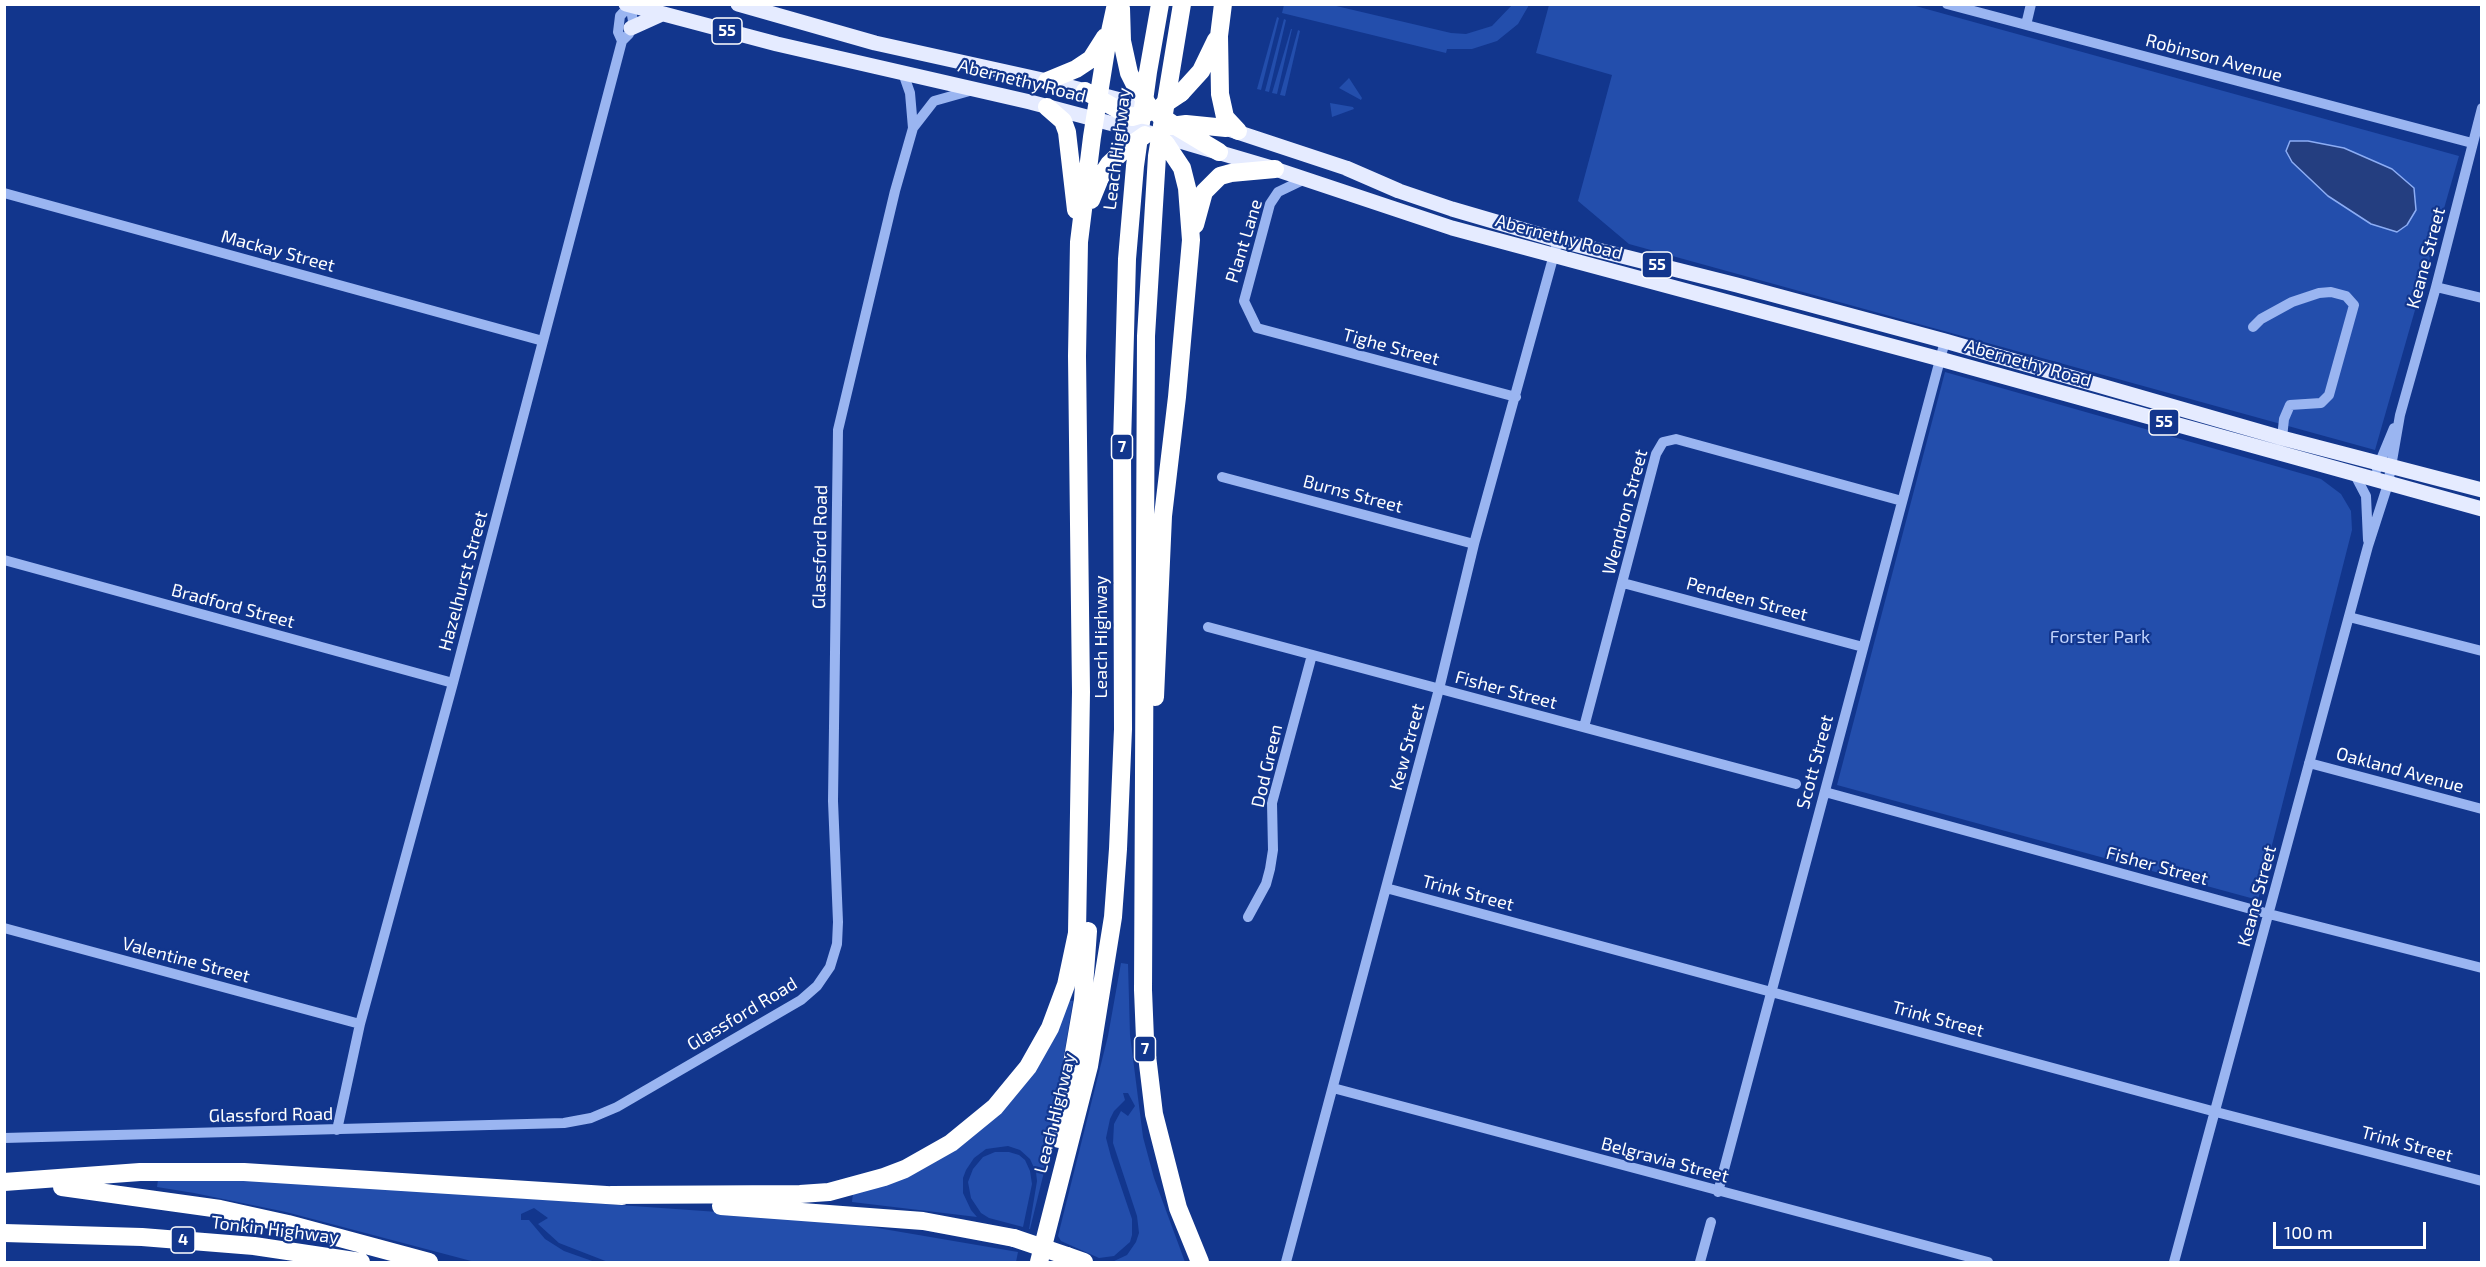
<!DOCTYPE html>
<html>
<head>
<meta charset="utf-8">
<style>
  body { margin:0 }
  #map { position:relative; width:2486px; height:1267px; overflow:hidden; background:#12368d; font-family:"Exo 2",sans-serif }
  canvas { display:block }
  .frame { position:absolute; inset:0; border:6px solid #fff; pointer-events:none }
  .scale { position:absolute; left:2273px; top:1222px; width:153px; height:27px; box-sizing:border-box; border:3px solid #fff; border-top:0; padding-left:8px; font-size:18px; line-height:21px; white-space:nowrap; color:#fff; -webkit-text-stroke:4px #12368d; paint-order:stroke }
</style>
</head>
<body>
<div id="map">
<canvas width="2486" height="1267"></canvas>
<div class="frame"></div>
<div class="scale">100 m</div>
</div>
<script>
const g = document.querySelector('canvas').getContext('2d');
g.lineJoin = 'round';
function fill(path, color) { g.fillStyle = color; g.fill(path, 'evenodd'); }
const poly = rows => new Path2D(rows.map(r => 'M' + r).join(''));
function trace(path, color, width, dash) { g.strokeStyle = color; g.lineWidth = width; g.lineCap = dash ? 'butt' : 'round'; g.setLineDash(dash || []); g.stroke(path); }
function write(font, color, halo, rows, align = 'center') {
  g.font = font + ' "Exo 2",sans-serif'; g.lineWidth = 4.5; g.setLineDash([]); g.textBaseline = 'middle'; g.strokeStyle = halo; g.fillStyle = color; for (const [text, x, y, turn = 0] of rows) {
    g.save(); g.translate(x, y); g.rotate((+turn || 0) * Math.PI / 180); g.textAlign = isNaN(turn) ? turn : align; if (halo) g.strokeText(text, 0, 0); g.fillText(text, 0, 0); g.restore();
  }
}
fill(poly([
  [1284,5,1332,5,1451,33,1466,34,1492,26,1512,5,1529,5,1518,24,1497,41,1472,49,1447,49,1446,53,1282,13],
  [1549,5,1912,5,2459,156,2375,450,1629,244,1578,201,1612,75,1536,53],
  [1277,17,1279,18,1261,90,1257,89],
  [1284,19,1286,20,1269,92,1265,91],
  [1291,29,1292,29,1277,94,1272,93],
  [1298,30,1300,31,1285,96,1280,95],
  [1349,78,1362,98,1361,100,1339,88],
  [1330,103,1353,107,1354,109,1332,117],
  [1945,372,2321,479,2341,494,2351,511,2352,530,2258,900,1837,785],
  [1121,963,1128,964,1130,1035,1143,1137,1154,1178,1185,1262,1112,1262,1127,1255,1136,1242,1139,1233,1137,1216,1113,1143,1114,1124,1121,1111,1128,1116,1135,1106,1128,1093,1123,1093,1125,1100,1114,1111,1110,1119,1106,1138,1111,1157,1132,1219,1132,1235,1130,1242,1114,1256,1099,1258,1061,1241,1058,1236,1108,1036],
  [1067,1000,1073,1001,1045,1168,1030,1229,1029,1229,1037,1181,1036,1172,1030,1159,1020,1150,1008,1146,986,1149,974,1158,966,1170,963,1178,963,1193,971,1210,977,1217,852,1202,853,1193,968,1137],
  [995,1152,1009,1152,1019,1155,1025,1160,1030,1171,1032,1184,1023,1227,989,1218,981,1213,971,1198,968,1182,973,1169,983,1157],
  [158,1180,266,1180,732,1213,860,1225,1018,1252,1016,1262,608,1262,559,1243,538,1224,548,1218,534,1208,521,1214,521,1220,529,1220,545,1239,564,1251,595,1262,475,1262,286,1212,194,1193,157,1187]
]), '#234eac');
const water = poly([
  [2290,141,2308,141,2344,148,2392,169,2414,188,2416,210,2407,225,2397,232,2371,224,2328,196,2292,162,2286,151,2290,141]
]);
fill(water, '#243e80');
trace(water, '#8cadf5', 1.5);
trace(poly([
  [1947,4,2472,143],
  [2026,25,2031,4],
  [622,41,618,32,620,16,631,4],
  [913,128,934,101,973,90],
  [1305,179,1278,192,1270,204,1244,301,1257,328,1516,397],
  [4,193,543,341],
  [2436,287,2482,298],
  [2253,327,2261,319,2292,302,2319,293,2331,292,2346,296,2354,305,2329,395,2321,403,2290,405,2284,419,2282,438],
  [2377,469,2394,428],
  [2355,475,2366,496,2368,540],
  [1222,477,1474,544],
  [4,560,453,683],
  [1623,583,1863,647],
  [2349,617,2482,651],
  [1208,627,1796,784],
  [1584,727,1656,454,1663,442,1676,439,1902,501],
  [2309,763,2482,809],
  [1825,792,2269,914,2482,968],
  [1386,888,2216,1112,2482,1181],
  [1248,917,1266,884,1270,869,1273,850,1272,803,1312,655],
  [4,928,360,1024],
  [1333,1088,1988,1262],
  [337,1130,360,1024,453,683,622,41,629,34,631,28,633,21,630,4],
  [4,1138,564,1123,591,1118,617,1107,801,1000,817,986,830,967,837,944,838,922,833,801,838,430,895,191,913,128,910,93,903,73],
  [1718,1192,1945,341],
  [1286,1262,1439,689,1474,544,1558,240],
  [1700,1262,1711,1222],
  [2174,1262,2368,546,2388,484,2400,415,2436,287,2482,108]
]), '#9ab5f1', 10);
trace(poly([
  [626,4,777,44,1030,102,1132,129],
  [738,4,875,43,1047,81,1132,103],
  [631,28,662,14],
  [1228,129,1346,168,1399,191,1452,209,1558,240,1737,285,1945,341,2282,438,2482,490],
  [1163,136,1275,169,1452,228,1940,359,2482,509]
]), '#e5ebff', 15);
trace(poly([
  [1182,4,1157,156,1146,336,1143,990,1145,1039,1154,1114,1178,1208,1200,1262],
  [1223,4,1219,36,1220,94,1225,117,1238,131],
  [1121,8,1122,41,1129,73,1135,85],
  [1047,81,1076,69,1091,59,1105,37],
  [1085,91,1140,122],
  [1181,93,1201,71,1216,40],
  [1047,107,1063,121,1067,132,1076,210],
  [1174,125,1219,152],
  [1171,126,1186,124,1226,128],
  [1091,200,1100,178,1109,164,1125,149],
  [1195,225,1204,192,1220,176,1231,173,1275,169],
  [1155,697,1163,516,1177,397,1191,240,1187,188,1182,168,1166,144],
  [1059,1139,1083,1000,1088,931],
  [4,1182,140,1172,244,1172,622,1196],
  [62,1187,220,1209,288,1224,429,1262],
  [612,1195,800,1194,829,1192,884,1177,905,1169,951,1143,995,1107,1028,1067,1050,1028,1066,985,1077,933,1081,692,1077,356,1079,242,1092,137,1106,50,1116,4],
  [721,1206,923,1221,1014,1238],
  [4,1233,142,1237,254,1246,361,1262],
  [1067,1256,1084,1262],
  [1039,1262,1089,1066,1113,917,1118,849,1123,729,1122,445,1127,259,1135,166,1148,72,1160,4]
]), '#fff', 18);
trace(poly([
  [1132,129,1150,133]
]), '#e5ebff', 15);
trace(poly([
  [1135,85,1148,105],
  [1163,105,1181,93],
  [1159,115,1174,125],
  [1132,117,1149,112],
  [1156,135,1166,144],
  [1125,149,1145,135],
  [1014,1238,1067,1256]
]), '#fff', 18);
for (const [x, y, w] of [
  [727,31,30],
  [1657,265,30],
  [2164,422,30],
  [1122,447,21],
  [1145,1049,21],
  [183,1240,24]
]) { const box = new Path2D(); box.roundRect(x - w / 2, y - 13, w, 26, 4.5); g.fillStyle = '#12368d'; g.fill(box); trace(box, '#fff', 1.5); }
write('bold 16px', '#fff', null, [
  ["55",727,31],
  ["55",1657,265],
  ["55",2164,422],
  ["7",1122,447],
  ["7",1145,1049],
  ["4",183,1240]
]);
write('18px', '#fff', '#12368d', [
  ["Robinson Avenue",2214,58,15],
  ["Abernethy Road",1022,81,14],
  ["Leach Highway",1117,149,-83],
  ["Abernethy Road",1559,237,15],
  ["Plant Lane",1244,241,-73],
  ["Mackay Street",278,251,15],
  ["Keane Street",2426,258,-75],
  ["Tighe Street",1391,347,15],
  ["Abernethy Road",2028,363,16],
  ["Burns Street",1353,494,15],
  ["Wendron Street",1625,512,-75],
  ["Glassford Road",820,547,-89],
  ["Hazelhurst Street",463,581,-75],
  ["Pendeen Street",1747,599,15],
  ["Bradford Street",233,606,15],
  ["Leach Highway",1101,637,-90],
  ["Fisher Street",1506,690,15],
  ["Kew Street",1407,747,-75],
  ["Scott Street",1815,762,-75],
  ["Dod Green",1267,766,-77],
  ["Oakland Avenue",2400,770,15],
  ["Fisher Street",2157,866,15],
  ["Trink Street",1468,893,15],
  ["Keane Street",2257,896,-75],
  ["Valentine Street",186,960,15],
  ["Glassford Road",742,1014,-31],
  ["Trink Street",1938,1019,15],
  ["Leach Highway",1055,1113,-76],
  ["Glassford Road",271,1115,-1],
  ["Trink Street",2407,1144,15],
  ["Belgravia Street",1665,1160,15],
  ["Tonkin Highway",275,1230,7]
]);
write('18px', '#c1d3fc', '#12368d', [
  ["Forster Park",2100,637]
]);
</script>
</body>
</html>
